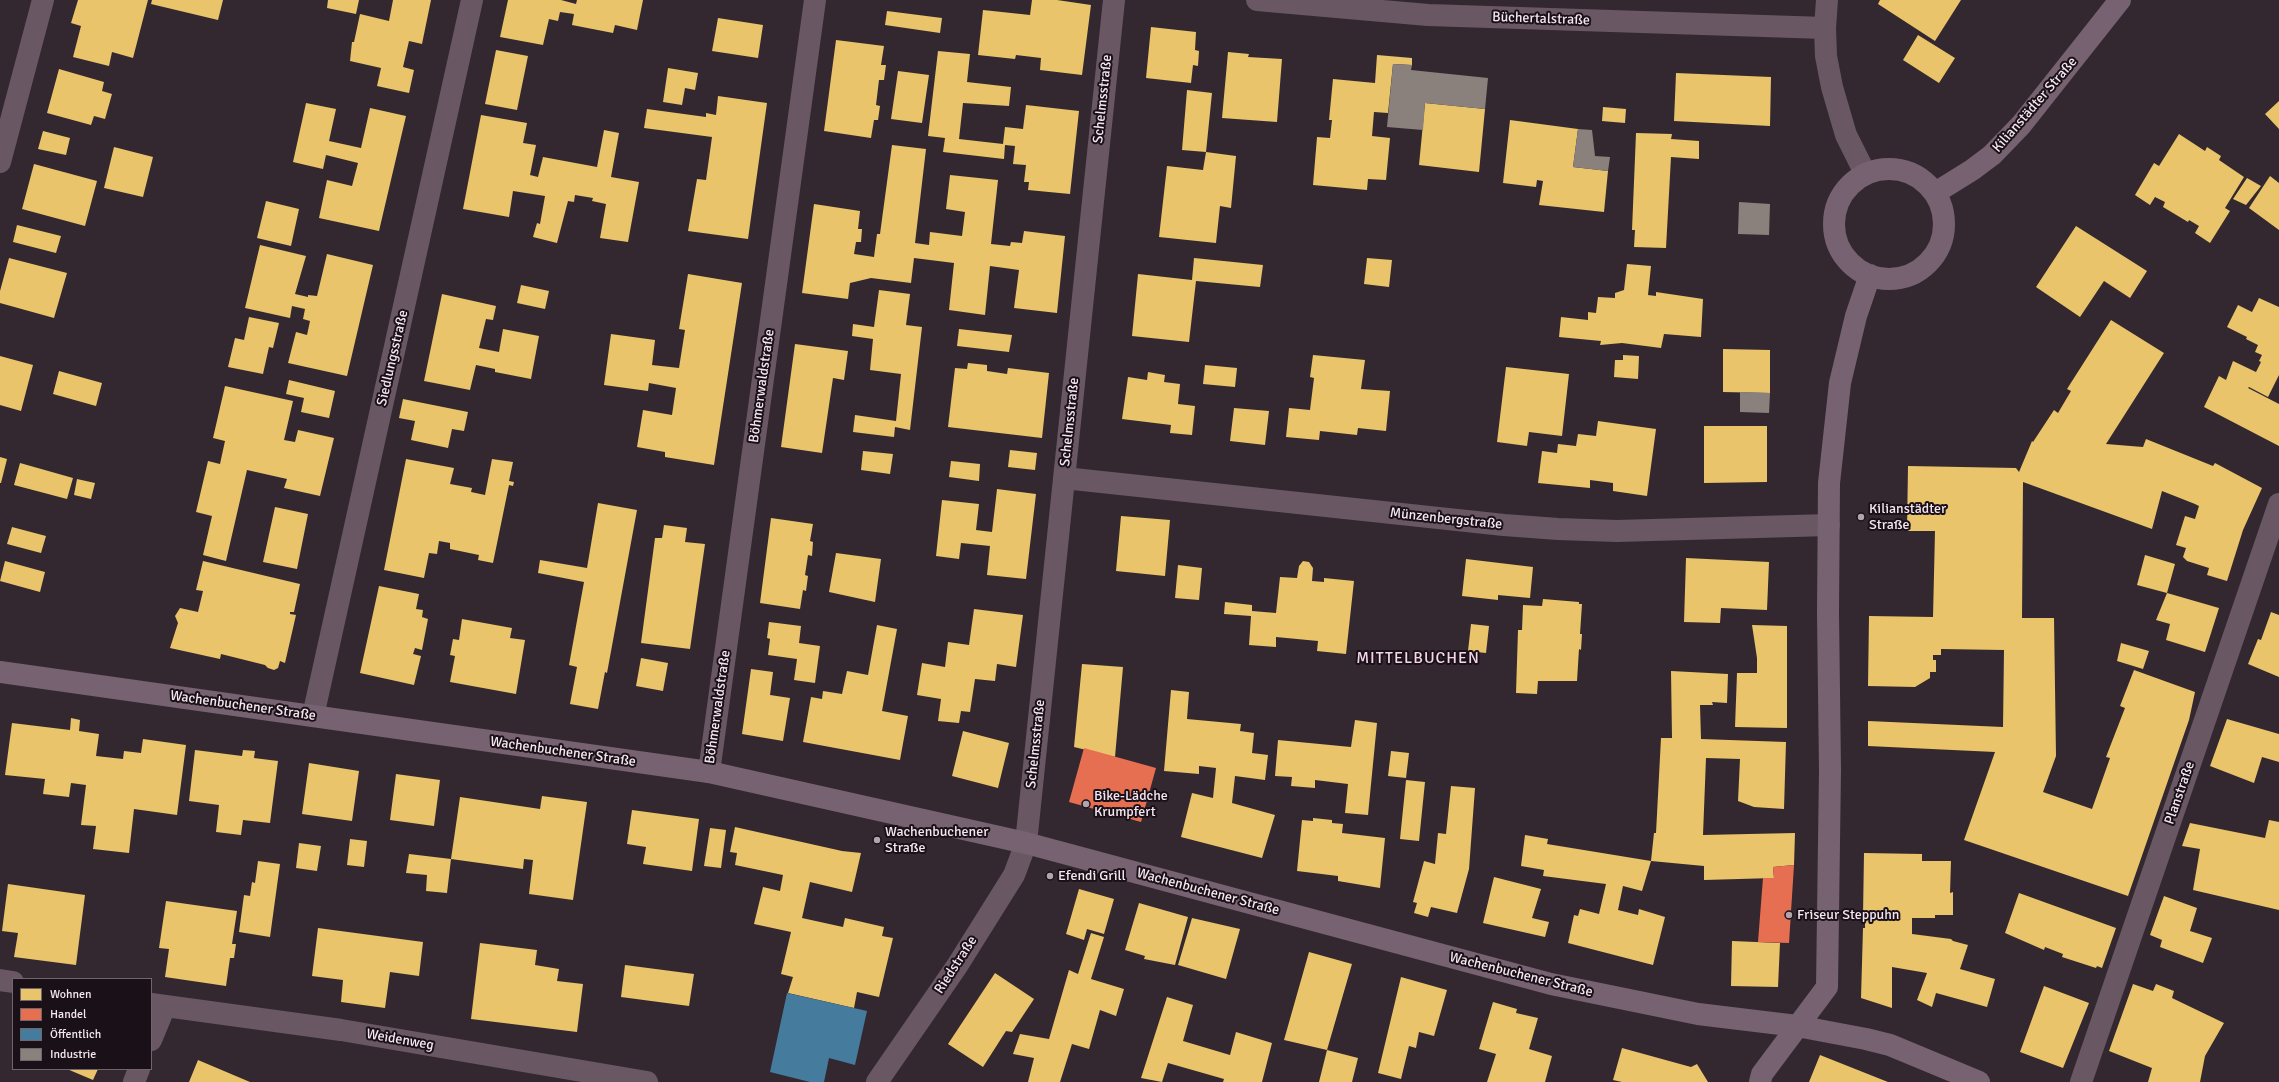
<!DOCTYPE html>
<html>
<head>
<meta charset="utf-8">
<style>
  body { margin:0 }
  #map { position:relative; width:2279px; height:1082px; overflow:hidden; background:#342830; font-family:Signika,sans-serif }
  canvas { display:block }
  .legend { position:absolute; left:12px; top:978px; width:140px; height:92px; box-sizing:border-box; background:#1a1017; border:1px solid #72666e; margin:0; padding:5px 7px; list-style:none; font-size:12px; color:#f5e6f0 }
  .legend li { display:flex; align-items:center; gap:8px; height:20px }
  .legend b { width:20px; border:1px solid #72666e }
</style>
</head>
<body>
<div id="map">
<canvas width="2279" height="1082"></canvas>
<ul class="legend">
<li><b style="height:11px;background:#e9c46a"></b>Wohnen</li>
<li><b style="height:11px;background:#e76f51"></b>Handel</li>
<li><b style="height:11px;background:#457b9d"></b>Öffentlich</li>
<li><b style="height:11px;background:#8a817c"></b>Industrie</li>
</ul>
</div>
<script>
const g = document.querySelector('canvas').getContext('2d');
g.lineJoin = 'round';
function fill(path, color) { g.fillStyle = color; g.fill(path, 'evenodd'); }
const poly = rows => new Path2D(rows.map(r => 'M' + r).join(''));
function trace(path, color, width, dash) { g.strokeStyle = color; g.lineWidth = width; g.lineCap = dash ? 'butt' : 'round'; g.setLineDash(dash || []); g.stroke(path); }
function write(font, color, halo, rows, align = 'center') {
  g.font = font + ' Signika,sans-serif'; g.lineWidth = 4; g.setLineDash([]); g.textBaseline = 'middle'; g.strokeStyle = halo; g.fillStyle = color; for (const [text, x, y, turn = 0] of rows) {
    g.save(); g.translate(x, y); g.rotate((+turn || 0) * Math.PI / 180); g.textAlign = isNaN(turn) ? turn : align; if (halo) g.strokeText(text, 0, 0); g.fillText(text, 0, 0); g.restore();
  }
}
fill(poly([
  [78,0,148,0,133,58,112,52,109,66,73,57,81,26,71,23],
  [152,0,223,0,218,20,151,4],
  [328,0,359,0,356,14,327,8],
  [393,0,431,0,422,44,409,41,403,67,414,70,409,93,377,86,381,68,350,61,352,42,354,42,360,14,389,21],
  [508,0,561,0,576,4,577,0,643,0,637,30,615,25,613,33,572,25,574,14,560,12,558,21,549,19,543,45,500,37],
  [1032,0,1057,0,1091,5,1082,75,1040,70,1041,58,1016,55,1015,59,978,55,983,10,1030,15],
  [1880,0,1961,0,1935,41,1878,4],
  [887,11,942,18,940,33,885,25],
  [718,18,763,25,758,58,712,51],
  [1151,27,1196,32,1195,50,1199,51,1198,66,1193,65,1191,83,1146,78],
  [1918,35,1955,58,1939,83,1903,60],
  [836,40,884,46,881,65,886,65,884,80,879,80,876,105,880,106,878,120,874,120,871,138,824,131],
  [496,50,528,56,517,110,485,104],
  [938,51,970,54,967,82,1011,87,1009,106,963,103,959,139,1003,144,1005,127,1023,129,1026,105,1079,111,1070,194,1028,190,1029,182,1024,182,1026,165,1013,164,1015,146,1005,145,1004,159,943,152,945,138,928,136],
  [1228,52,1249,54,1248,57,1282,59,1277,122,1222,118],
  [1377,55,1412,58,1412,65,1393,64,1388,113,1374,112,1372,136,1390,138,1386,180,1368,179,1367,190,1313,185,1317,137,1330,138,1332,120,1329,120,1333,79,1375,83],
  [668,68,698,73,695,90,685,88,682,105,663,102],
  [59,69,104,82,102,91,112,94,105,119,94,116,91,125,47,113],
  [898,71,929,75,922,123,891,119],
  [1676,73,1771,77,1770,126,1674,121],
  [1187,90,1212,93,1206,152,1182,150],
  [718,96,767,103,748,239,688,231,697,179,706,180,712,137,644,128,647,109,706,117,706,113,716,115],
  [2279,101,2279,129,2265,114],
  [306,103,336,109,329,141,361,148,370,108,406,116,379,231,319,218,327,180,352,186,358,163,326,155,323,169,293,162],
  [1425,103,1485,109,1479,172,1419,165],
  [1603,107,1626,109,1625,123,1602,121],
  [481,115,527,123,523,143,536,145,530,175,538,177,543,157,597,167,604,130,619,133,611,177,639,182,628,242,600,238,606,204,592,201,593,198,575,195,574,202,568,201,557,243,533,237,537,223,540,224,545,196,513,191,509,217,463,209],
  [1510,120,1578,129,1573,167,1608,171,1604,212,1539,205,1543,181,1537,180,1536,187,1503,183],
  [43,131,70,138,66,155,38,149],
  [1636,133,1672,134,1671,139,1699,141,1699,159,1671,157,1666,248,1634,247,1635,230,1632,230],
  [2179,134,2205,151,2207,147,2221,156,2219,160,2244,177,2225,208,2230,211,2210,243,2195,233,2199,226,2189,220,2188,222,2163,207,2165,202,2155,197,2150,205,2135,195,2154,163,2159,166],
  [892,145,926,149,915,243,929,245,930,232,962,236,965,212,946,209,950,175,998,180,991,244,1010,246,1011,242,1022,243,1024,231,1065,236,1057,313,1014,308,1019,270,990,266,985,315,949,310,954,263,914,258,911,283,871,278,850,283,848,299,802,293,814,204,860,211,858,229,862,229,861,242,856,242,854,254,874,257,877,234,880,234],
  [114,147,153,157,143,197,104,188],
  [1206,152,1236,156,1231,208,1220,206,1216,243,1159,237,1167,166,1203,170],
  [34,164,97,181,85,226,22,209],
  [2270,176,2279,183,2279,230,2249,208],
  [2247,178,2261,186,2246,205,2233,199],
  [266,201,299,209,291,246,257,238],
  [17,225,61,236,56,253,13,242],
  [2076,226,2147,271,2130,298,2104,281,2080,317,2036,287],
  [260,245,306,256,295,294,308,297,308,295,317,296,327,254,373,265,347,376,288,363,296,332,307,335,310,321,303,319,305,309,292,306,290,318,245,308],
  [9,258,67,273,54,318,0,303,0,291],
  [1194,258,1263,265,1260,287,1196,281,1189,342,1132,336,1138,274,1192,280],
  [1367,258,1392,260,1389,287,1364,284],
  [1627,264,1651,266,1648,295,1656,296,1656,292,1703,299,1701,337,1664,334,1661,348,1622,343,1600,345,1601,341,1559,337,1561,317,1588,320,1588,312,1596,313,1598,297,1615,298,1615,293,1624,290],
  [688,274,742,283,714,465,665,457,665,452,637,447,643,410,672,415,676,388,649,383,648,391,604,385,611,334,655,340,652,365,679,368,685,330,679,329],
  [521,285,549,291,545,309,517,303],
  [879,290,910,294,906,325,922,327,910,430,895,427,894,437,853,432,855,415,896,421,901,374,870,370,873,339,852,336,853,324,874,327],
  [442,294,496,306,493,320,486,319,479,348,499,352,503,329,539,336,531,379,495,372,495,369,476,365,470,390,424,381],
  [2259,298,2279,307,2279,375,2268,397,2249,387,2248,388,2279,404,2279,446,2204,407,2219,376,2226,380,2233,361,2256,372,2261,362,2259,361,2262,355,2255,352,2258,345,2246,339,2247,337,2227,327,2238,305,2252,312],
  [249,317,279,323,273,348,269,347,263,374,228,367,235,338,244,340],
  [2111,320,2164,353,2106,444,2143,447,2146,439,2213,466,2215,463,2262,488,2243,530,2227,581,2207,575,2209,568,2187,561,2183,557,2186,548,2176,545,2185,516,2195,519,2199,506,2195,504,2162,491,2152,529,2023,482,2022,618,2054,618,2056,756,2043,792,2092,809,2110,758,2106,757,2125,708,2120,706,2134,670,2195,692,2189,720,2128,896,1964,840,1995,752,1868,746,1868,721,2003,727,2004,650,1941,649,1941,655,1933,655,1933,660,1936,660,1936,672,1930,672,1930,678,1915,687,1868,686,1869,616,1933,617,1935,531,1907,531,1908,466,2016,468,2019,472,2032,441,2033,442,2054,410,2058,413,2071,391,2067,389],
  [959,329,1012,335,1009,352,957,346],
  [795,344,848,351,844,380,833,378,822,453,781,447],
  [1723,349,1770,350,1770,393,1723,392],
  [1313,355,1365,360,1361,389,1390,391,1386,431,1358,428,1357,435,1320,431,1319,440,1286,437,1289,408,1310,410,1314,378,1310,377],
  [1623,355,1639,356,1638,379,1614,377,1615,360,1623,360],
  [0,356,33,365,21,411,0,405],
  [968,363,987,365,987,371,1007,374,1008,368,1049,373,1042,438,948,427,955,368,967,369],
  [1205,365,1237,368,1235,387,1203,384],
  [1506,367,1569,374,1562,436,1529,432,1527,446,1497,442],
  [59,371,102,383,96,406,53,394],
  [1148,372,1165,375,1164,382,1180,384,1178,404,1195,406,1192,435,1170,433,1171,425,1122,419,1128,377,1147,380],
  [289,380,335,391,329,418,301,412,304,398,286,394],
  [225,386,293,401,284,440,295,442,298,430,334,438,320,496,284,488,287,479,247,470,226,561,203,555,212,516,196,512,208,461,220,464,225,441,213,438],
  [403,399,468,412,464,431,452,429,448,448,411,440,415,421,399,418],
  [1234,408,1269,411,1265,445,1230,441],
  [1598,421,1656,429,1647,496,1613,491,1613,483,1590,480,1590,488,1538,483,1542,451,1557,453,1558,444,1576,446,1578,434,1596,436],
  [1704,426,1767,426,1767,482,1704,483],
  [1010,450,1037,453,1035,470,1008,467],
  [863,451,893,454,890,474,861,470],
  [0,457,7,459,1,483,0,483],
  [406,459,454,468,450,484,472,488,471,492,485,495,492,459,513,462,509,481,514,482,513,486,509,485,493,563,478,560,479,555,450,549,450,543,439,541,437,554,429,553,424,578,384,570],
  [951,461,980,464,979,481,949,477],
  [20,463,73,478,67,499,14,485],
  [77,479,95,483,91,499,74,495],
  [997,489,1036,494,1026,579,987,575,990,546,961,543,959,559,936,556,942,500,979,504,976,530,992,532],
  [598,503,637,510,607,673,605,672,598,709,570,704,577,667,569,665,584,582,538,573,540,560,587,568],
  [275,507,308,514,297,569,263,562],
  [1121,516,1170,520,1165,576,1116,571],
  [771,518,813,524,810,541,813,542,812,556,808,555,805,575,808,576,806,591,803,590,800,609,760,603],
  [664,525,687,528,685,542,705,544,690,649,641,643,655,538,662,538],
  [12,527,46,536,41,553,7,544],
  [836,553,881,559,875,602,829,592],
  [2145,555,2175,564,2167,593,2137,585],
  [1686,558,1769,562,1767,610,1721,608,1720,623,1684,622],
  [1466,559,1533,567,1530,598,1498,595,1498,600,1462,596],
  [5,561,45,572,40,592,0,581],
  [203,561,300,584,294,612,290,612,290,614,296,615,285,663,280,661,278,668,274,670,268,668,265,665,221,654,220,659,170,648,178,623,175,616,180,608,198,612,203,591,196,590],
  [1303,561,1309,562,1313,568,1312,581,1324,582,1324,578,1354,581,1346,654,1317,651,1318,641,1276,637,1276,647,1249,645,1251,616,1224,614,1225,602,1252,605,1252,611,1276,613,1280,577,1297,578,1299,566],
  [1178,565,1202,568,1199,600,1175,598],
  [379,586,419,594,416,609,423,610,422,617,428,619,422,650,415,648,413,654,421,656,414,685,360,673],
  [2167,593,2219,608,2205,652,2166,640,2170,624,2156,620],
  [1543,599,1579,602,1579,604,1582,604,1580,634,1582,634,1581,650,1579,649,1577,681,1538,681,1537,694,1516,693,1518,630,1522,630,1523,605,1542,606],
  [974,609,1023,615,1016,667,997,664,995,681,975,679,970,712,961,711,959,723,938,721,941,699,917,695,922,663,945,667,948,642,969,645],
  [2271,612,2279,615,2279,677,2248,664,2258,639,2261,640],
  [462,619,512,628,510,638,525,640,516,694,450,682,455,656,450,655,453,639,459,640],
  [769,622,801,626,799,643,820,646,815,683,794,680,797,659,768,655,770,639,767,638],
  [1471,624,1489,626,1486,653,1468,651],
  [877,625,897,629,882,711,908,716,900,760,803,742,811,697,822,699,823,691,842,694,847,671,868,675],
  [1752,625,1787,626,1787,728,1735,727,1737,673,1757,673,1757,658],
  [2121,643,2149,651,2143,669,2117,661],
  [641,658,668,663,663,691,636,686],
  [1082,664,1123,667,1115,757,1074,747],
  [751,669,773,672,770,695,790,698,783,741,742,734],
  [1671,671,1728,674,1727,703,1712,702,1713,705,1700,705,1701,739,1786,742,1784,809,1754,807,1738,801,1740,759,1706,758,1703,835,1795,833,1794,865,1773,867,1774,878,1704,880,1704,866,1651,861,1654,833,1656,833,1661,738,1672,738],
  [1171,690,1189,692,1187,719,1241,724,1240,731,1254,733,1252,753,1268,755,1265,780,1235,776,1232,803,1275,815,1262,858,1181,837,1192,793,1213,798,1216,768,1199,766,1199,774,1164,771],
  [71,718,80,720,79,731,99,734,96,756,123,759,124,751,141,753,143,739,186,745,177,815,134,809,129,853,93,849,96,826,81,825,86,785,71,783,69,797,43,794,45,779,5,775,12,723,70,730],
  [2227,719,2279,734,2279,762,2262,757,2254,783,2210,766],
  [1355,720,1377,723,1368,815,1345,813,1348,784,1315,780,1315,788,1291,786,1292,777,1275,776,1278,740,1351,747],
  [963,731,1009,743,998,788,952,776],
  [195,750,242,756,243,750,255,751,254,758,278,761,270,823,243,820,241,835,216,832,219,805,189,801],
  [1391,751,1409,753,1406,778,1388,776],
  [309,763,359,771,352,821,302,814],
  [396,774,440,780,434,826,390,820],
  [1406,780,1425,782,1419,841,1400,839],
  [1451,786,1475,788,1469,869,1457,913,1431,907,1428,917,1414,913,1417,903,1413,902,1424,861,1435,864,1438,833,1446,834],
  [542,796,587,802,573,900,529,894,533,860,524,859,523,869,451,859,460,797,540,809],
  [632,810,699,819,692,871,643,864,646,847,627,844],
  [1313,818,1332,820,1332,823,1343,824,1342,833,1385,838,1380,888,1338,881,1338,876,1297,871,1302,820,1313,821],
  [2269,820,2279,822,2279,910,2193,890,2200,849,2182,846,2190,823,2265,838],
  [735,827,842,851,861,853,852,892,810,882,802,918,843,927,845,918,884,927,882,936,893,938,879,997,857,992,854,1008,788,993,793,977,781,974,791,932,754,924,763,887,780,891,783,875,735,865,737,853,730,852],
  [710,828,726,830,721,868,704,866],
  [1525,835,1548,839,1547,844,1651,861,1642,891,1623,886,1618,910,1638,915,1639,909,1665,917,1653,965,1568,943,1574,915,1578,916,1580,909,1599,914,1606,884,1543,876,1544,870,1521,866],
  [350,839,367,841,364,867,347,865],
  [299,843,321,846,317,871,296,868],
  [1864,853,1922,854,1922,861,1951,861,1950,893,1953,892,1953,915,1935,915,1935,918,1912,918,1912,934,1951,939,1953,941,1968,945,1960,969,1995,979,1987,1007,1936,993,1932,1007,1917,1000,1927,973,1892,967,1892,1008,1861,998,1863,928,1865,928,1865,915,1863,915],
  [409,854,451,859,447,893,426,891,427,875,406,873],
  [258,861,280,864,270,937,239,932,244,895,250,896,252,882,255,883],
  [1494,877,1541,889,1532,918,1549,922,1545,937,1483,923],
  [8,884,85,895,76,965,14,957,18,933,2,931],
  [1079,889,1114,899,1104,934,1087,929,1084,940,1066,934],
  [2019,893,2116,928,2102,968,2097,966,2096,968,2062,957,2063,954,2045,947,2044,950,2005,933],
  [2164,896,2197,908,2190,931,2212,938,2203,963,2160,947,2162,940,2150,935],
  [166,901,237,911,232,944,236,944,234,958,230,958,226,986,165,977,169,949,159,948],
  [1139,903,1188,917,1175,965,1144,959,1145,956,1125,950],
  [1192,918,1240,929,1226,979,1178,965],
  [318,928,423,942,419,976,390,972,385,1008,341,1002,343,980,312,976],
  [1091,933,1104,937,1091,979,1124,989,1116,1016,1100,1010,1089,1049,1072,1044,1060,1082,1028,1082,1034,1058,1013,1054,1020,1034,1049,1039,1069,970,1078,974],
  [1732,941,1780,943,1778,987,1731,986],
  [480,943,537,950,535,965,559,969,557,981,583,984,577,1032,471,1019],
  [1309,952,1352,964,1327,1050,1358,1058,1352,1082,1319,1082,1327,1050,1284,1040],
  [625,965,694,974,689,1006,621,997],
  [995,973,1034,999,1012,1032,1006,1031,983,1067,948,1044],
  [1401,977,1447,990,1434,1036,1419,1032,1416,1048,1409,1046,1401,1079,1378,1073],
  [2133,984,2153,991,2156,984,2174,991,2172,998,2224,1023,2205,1056,2200,1082,2148,1082,2152,1068,2109,1051],
  [2044,986,2089,1003,2063,1068,2020,1052],
  [1167,997,1193,1005,1183,1041,1230,1055,1236,1032,1272,1043,1262,1082,1223,1082,1224,1079,1168,1063,1162,1082,1141,1078],
  [1493,1002,1517,1009,1516,1013,1538,1018,1529,1049,1552,1056,1545,1082,1487,1082,1496,1054,1479,1049],
  [1622,1048,1691,1067,1697,1064,1708,1082,1622,1082,1613,1080],
  [1820,1055,1888,1082,1809,1082],
  [198,1060,250,1082,189,1082],
  [67,1069,98,1069,93,1080]
]), '#e9c46a');
fill(poly([
  [1084,748,1156,768,1141,822,1069,802],
  [1794,865,1789,943,1758,942,1763,878,1774,878,1773,867]
]), '#e76f51');
fill(poly([
  [787,993,867,1011,855,1065,829,1058,824,1082,810,1082,770,1072]
]), '#457b9d');
fill(poly([
  [1393,64,1412,65,1411,70,1488,78,1485,109,1425,103,1423,130,1387,127],
  [1578,129,1592,130,1595,156,1610,157,1608,171,1573,167],
  [1739,202,1770,204,1769,235,1738,234],
  [1740,392,1770,393,1769,413,1740,412]
]), '#8a817c');
trace(poly([
  [1257,0,1428,15,1825,28],
  [1827,0,1825,28,1826,56,1832,87,1846,135,1865,173],
  [0,162,43,0],
  [1064,478,1504,525,1558,529,1617,531,1829,525],
  [313,716,472,0],
  [709,772,815,0],
  [0,980,13,982],
  [151,1004,341,1030,647,1082],
  [151,1040,165,1006],
  [134,1082,139,1069],
  [877,1082,957,966,1014,875,1026,843,1114,0],
  [2081,1082,2279,504]
]), '#695864', 22);
trace(poly([
  '1834 224a55 55 0 1 1 110 0a55 55 0 1 1-110 0Z',
  [1935,193,1972,170,1992,155,2021,125,2120,0],
  [0,672,709,772,1026,843,1551,984,1698,1014,1797,1026,1866,1039,1890,1045,1979,1082],
  [1760,1082,1762,1074,1827,987,1830,770,1828,613,1829,483,1840,383,1856,316,1870,275]
]), '#776271', 22);
for (const [x, y, r, color] of [
  [1861,517,4,"#b1a4ad"],
  [1086,804,4,"#b1a4ad"],
  [877,840,4,"#b1a4ad"],
  [1050,876,4,"#b1a4ad"],
  [1789,915,4,"#b1a4ad"]
]) { const dot = new Path2D(); dot.arc(x, y, r, 0, 2 * Math.PI); g.fillStyle = color; g.fill(dot); trace(dot, '#1a1017', 1.5); }
write('14px', '#f5e6f0', '#1a1017', [
  ["Büchertalstraße",1541,19,2],
  ["Schelmsstraße",1103,99,-84],
  ["Kilianstädter Straße",2035,105,-49],
  ["Siedlungsstraße",393,358,-77],
  ["Böhmerwaldstraße",762,386,-82],
  ["Schelmsstraße",1070,422,-84],
  ["Münzenbergstraße",1446,519,6],
  ["Wachenbuchener Straße",243,706,8],
  ["Böhmerwaldstraße",718,707,-82],
  ["Schelmsstraße",1036,744,-84],
  ["Wachenbuchener Straße",563,752,8],
  ["Planstraße",2180,793,-71],
  ["Wachenbuchener Straße",1208,892,15],
  ["Riedstraße",956,965,-57],
  ["Wachenbuchener Straße",1521,975,14],
  ["Weidenweg",400,1040,10]
]);
write('14px', '#f5e6f0', '#1a1017', [
  ["Kilianstädter",1869,509],
  ["Straße",1869,525],
  ["Bike-Lädche",1094,796],
  ["Krumpfert",1094,812],
  ["Wachenbuchener",885,832],
  ["Straße",885,848],
  ["Efendi Grill",1058,876],
  ["Friseur Steppuhn",1797,915]
], 'left');
g.letterSpacing = '1px';
write('16px', '#f4d6e9', '#1a1017', [
  ["MITTELBUCHEN",1418,659]
]);
g.letterSpacing = '0px';
</script>
</body>
</html>
